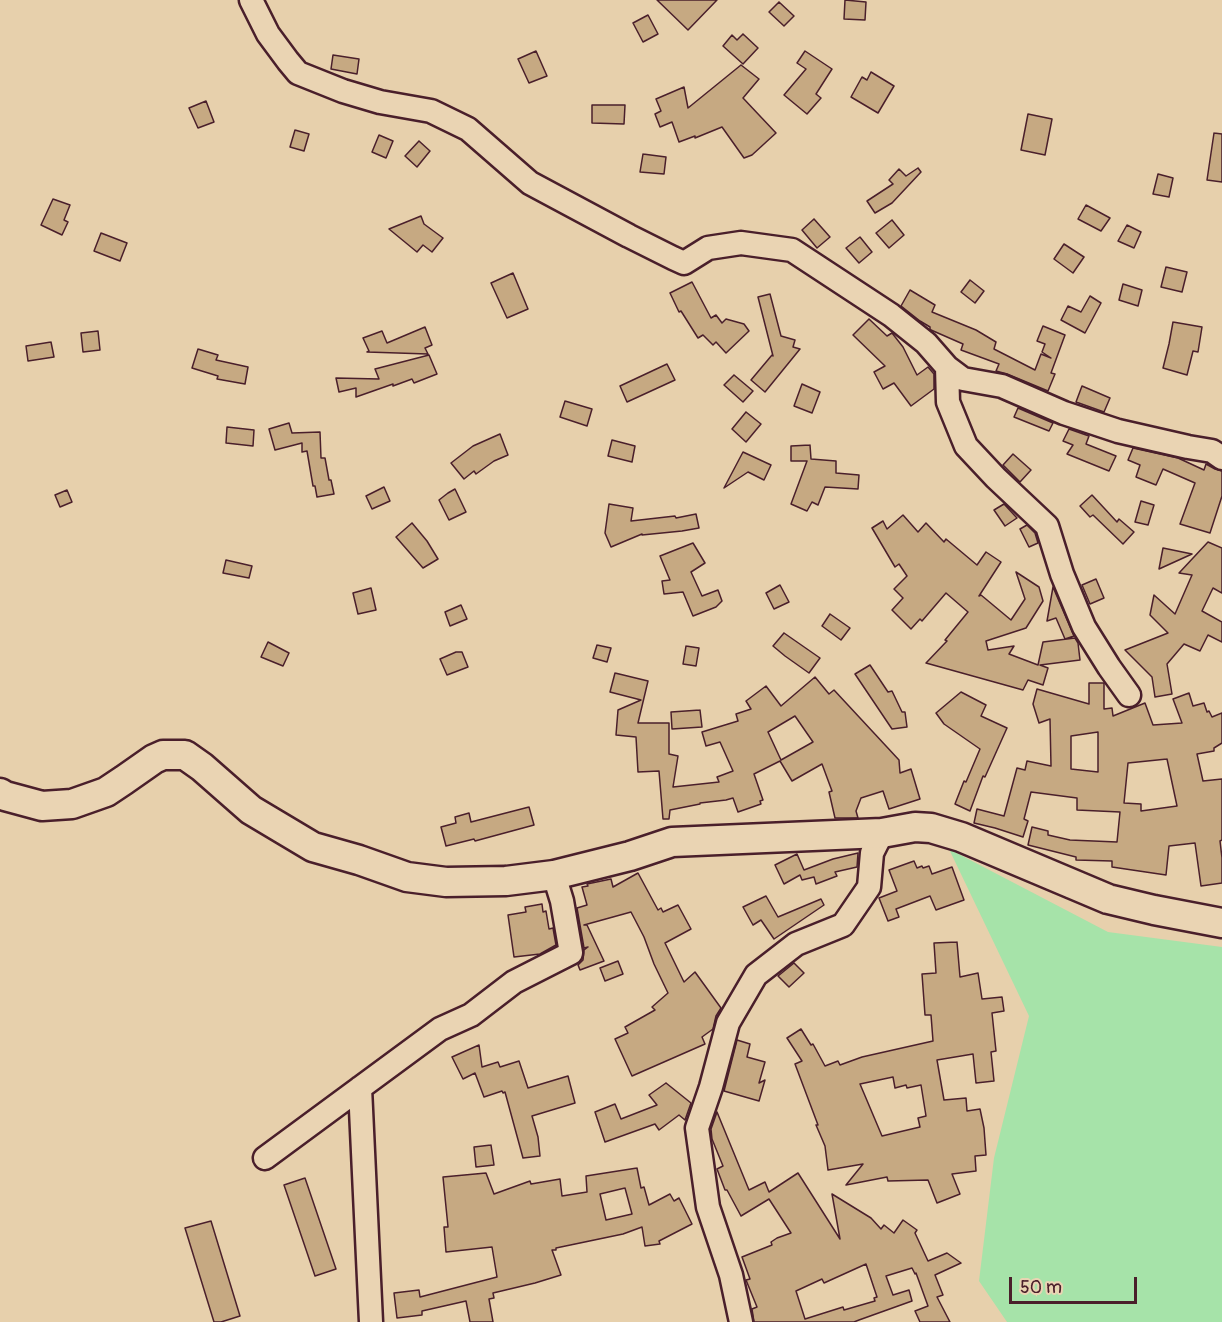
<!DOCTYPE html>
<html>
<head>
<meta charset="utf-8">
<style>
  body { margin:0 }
  #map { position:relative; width:1222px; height:1322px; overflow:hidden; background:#e7d0ac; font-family:Pangolin,sans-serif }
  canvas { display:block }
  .scale { position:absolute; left:1009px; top:1277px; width:128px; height:27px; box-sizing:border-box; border:3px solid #4a1f2b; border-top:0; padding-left:8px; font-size:18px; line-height:21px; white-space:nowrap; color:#4a1f2b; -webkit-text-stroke:4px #ead4b3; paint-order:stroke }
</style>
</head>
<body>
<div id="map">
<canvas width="1222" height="1322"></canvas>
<div class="scale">50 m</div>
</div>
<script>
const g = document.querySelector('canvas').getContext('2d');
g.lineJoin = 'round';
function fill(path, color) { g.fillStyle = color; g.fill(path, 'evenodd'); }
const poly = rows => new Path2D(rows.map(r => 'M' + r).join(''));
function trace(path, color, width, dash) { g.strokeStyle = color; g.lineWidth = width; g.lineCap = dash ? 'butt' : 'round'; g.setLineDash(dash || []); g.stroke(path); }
fill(poly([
  [949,849,1108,932,1222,947,1222,1322,1007,1322,979,1281,994,1158,1029,1016]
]), '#a6e3a9');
const building = poly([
  [657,0,717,0,688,30,657,0],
  [845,0,866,2,865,20,844,19,845,0],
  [779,2,794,16,784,26,769,12,779,2],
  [648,15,658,34,643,42,633,23,648,15],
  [743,34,758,48,743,64,723,46,732,35,737,40,743,34],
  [536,51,547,76,529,83,518,59,536,51],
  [805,51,832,69,816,94,821,98,807,114,784,95,806,69,797,63,805,51],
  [333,55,359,59,357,74,331,69,333,55],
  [741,65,759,79,743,98,776,133,752,155,744,158,722,127,695,138,695,136,679,142,672,122,660,127,655,114,661,111,656,99,684,87,688,108,741,65],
  [871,72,894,86,878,113,851,97,862,77,867,80,871,72],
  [206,101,214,122,198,128,189,108,206,101],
  [592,105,625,105,624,124,592,123,592,105],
  [1028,114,1052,119,1045,155,1021,150,1028,114],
  [295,130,309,134,304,151,290,147,295,130],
  [1214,133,1222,134,1222,182,1207,180,1214,133],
  [379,135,393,141,386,158,372,152,379,135],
  [419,141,430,151,417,167,405,156,419,141],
  [643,154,666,157,664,174,640,172,643,154],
  [918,168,921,172,892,203,875,213,867,201,893,184,889,180,899,169,906,176,918,168],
  [1158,174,1173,178,1169,197,1153,194,1158,174],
  [53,199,70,205,64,220,68,222,62,235,41,225,53,199],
  [1086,205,1110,218,1101,231,1078,219,1086,205],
  [421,216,424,224,443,238,432,252,423,245,417,252,389,229,421,216],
  [814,219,830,237,817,248,802,230,814,219],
  [892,220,904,235,889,248,876,233,892,220],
  [1127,225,1141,232,1134,248,1118,241,1127,225],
  [101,233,127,243,120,261,94,251,101,233],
  [860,237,872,252,859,263,846,248,860,237],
  [1064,244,1084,257,1073,273,1054,259,1064,244],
  [1166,267,1187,272,1182,292,1161,287,1166,267],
  [513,273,528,309,507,318,491,283,513,273],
  [970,280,984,291,975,303,961,292,970,280],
  [692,282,711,318,716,315,722,323,726,319,744,324,749,331,726,353,716,342,713,345,703,335,698,338,681,311,679,312,670,293,692,282],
  [1123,284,1142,290,1138,306,1119,300,1123,284],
  [910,290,935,305,932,312,976,330,996,342,994,349,1035,370,1041,354,1051,358,1042,352,1045,344,1037,341,1043,326,1065,335,1051,373,1055,374,1048,391,1007,374,996,371,999,364,961,350,963,344,931,330,930,329,930,327,920,321,901,306,910,290],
  [770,294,781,336,795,340,793,347,800,349,765,392,751,380,772,355,773,356,758,297,770,294],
  [1090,296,1101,303,1085,333,1061,320,1068,306,1081,312,1090,296],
  [869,319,887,336,892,333,903,347,917,375,928,367,934,374,934,389,911,406,894,383,883,389,874,372,885,366,853,335,869,319],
  [1173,322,1202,327,1198,352,1193,351,1187,375,1163,368,1169,344,1173,322],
  [425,327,432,345,425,348,428,354,367,352,369,351,363,338,382,331,387,343,425,327],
  [98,331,100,350,83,352,81,333,98,331],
  [51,342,54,357,28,361,26,346,51,342],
  [198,349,218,355,216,360,248,367,245,384,217,379,218,376,192,368,198,349],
  [429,355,437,374,414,383,412,379,393,386,393,384,356,397,356,388,339,392,336,378,379,379,375,369,429,355],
  [667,364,675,380,627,402,620,386,667,364],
  [734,375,753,391,743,402,724,385,734,375],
  [802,384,820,392,812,413,794,406,802,384],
  [1082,386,1110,398,1104,412,1076,402,1082,386],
  [565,401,592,409,587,426,560,417,565,401],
  [1018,408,1053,423,1049,431,1014,417,1018,408],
  [746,412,761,424,746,442,732,429,746,412],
  [289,423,292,433,320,432,321,458,325,458,329,480,331,480,334,494,317,497,315,486,313,486,307,451,302,452,302,443,275,450,269,429,289,423],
  [227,427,254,430,253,446,226,443,227,427],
  [1069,429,1089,436,1086,444,1116,456,1109,471,1067,454,1073,445,1063,441,1069,429],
  [500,434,508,455,494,461,476,474,474,471,464,479,451,463,473,446,500,434],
  [612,440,635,446,632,462,608,456,612,440],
  [810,445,811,459,836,461,836,473,859,475,858,489,825,487,818,505,812,502,807,511,791,504,807,461,791,461,791,446,810,445],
  [1133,448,1178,458,1204,470,1206,464,1215,469,1222,471,1222,496,1210,533,1180,524,1195,483,1163,469,1156,485,1136,477,1140,465,1128,460,1133,448],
  [743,452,771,465,764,480,748,472,724,488,743,452],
  [1013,454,1031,470,1020,482,1003,465,1013,454],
  [384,487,390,501,372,509,366,496,384,487],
  [455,489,466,512,449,520,439,500,448,493,455,489],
  [67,490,72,502,60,507,55,495,67,490],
  [1092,495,1117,522,1119,519,1134,532,1123,544,1093,515,1090,517,1080,506,1092,495],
  [1141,501,1154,505,1148,525,1135,522,1141,501],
  [609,504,633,508,631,521,675,516,676,518,696,514,699,528,682,531,642,535,642,534,611,547,605,533,609,504],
  [1004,504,1017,518,1005,526,994,510,1004,504],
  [903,515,918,532,926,523,944,542,946,539,977,565,986,552,1001,562,979,596,981,595,1011,620,1025,599,1016,572,1039,587,1043,601,1026,628,986,641,988,650,1014,646,1009,654,1038,665,1043,642,1075,638,1078,643,1080,660,1040,665,1048,668,1043,685,1028,680,1023,690,926,663,947,641,945,640,968,612,946,593,922,621,920,619,911,629,892,610,903,598,894,589,907,576,899,564,895,567,872,528,883,521,887,529,903,515],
  [412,523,427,541,438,559,423,568,396,537,412,523],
  [1027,525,1035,533,1038,543,1029,547,1020,529,1027,525],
  [1208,542,1222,548,1222,593,1213,588,1202,611,1222,622,1222,642,1208,635,1200,651,1184,644,1167,664,1172,694,1155,697,1152,677,1125,650,1168,633,1150,615,1154,595,1175,614,1192,575,1179,573,1208,542],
  [693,543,705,563,691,572,702,596,718,590,722,601,716,607,693,616,683,592,664,594,662,581,670,580,660,556,693,543],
  [1163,548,1192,554,1159,569,1163,548],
  [226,560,252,566,249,578,223,573,226,560],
  [1096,579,1104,598,1090,604,1082,585,1096,579],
  [780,585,789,602,774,609,766,593,780,585],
  [1053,587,1074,636,1065,639,1056,618,1047,621,1053,587],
  [371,588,376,610,358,614,353,593,371,588],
  [461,605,467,619,450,626,445,612,461,605],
  [830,614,850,628,841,640,822,626,830,614],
  [784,633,820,658,809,673,785,656,773,646,784,633],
  [268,642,289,653,283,666,261,657,268,642],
  [597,645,611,648,607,662,593,658,597,645],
  [686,646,699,648,696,666,683,664,686,646],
  [456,652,462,652,468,667,447,675,440,659,456,652],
  [870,665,888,692,892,691,902,712,905,712,907,727,892,729,855,674,870,665],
  [615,673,648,681,638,723,669,723,669,754,678,756,673,787,719,782,717,777,733,771,720,742,706,746,702,732,738,721,736,714,751,709,746,701,766,686,781,706,815,677,829,694,834,690,899,760,900,773,911,769,920,799,889,809,883,791,861,798,856,811,858,818,835,818,829,792,832,791,822,764,792,781,780,761,754,774,763,800,760,801,761,804,738,812,733,798,726,800,700,803,700,804,670,810,669,819,663,819,659,771,638,772,636,737,616,735,618,710,641,700,610,692,615,673],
  [795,716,813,742,781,760,768,732,795,716],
  [1089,683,1104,683,1104,709,1112,708,1113,716,1145,703,1153,725,1182,723,1173,699,1189,693,1193,706,1204,703,1207,712,1209,711,1212,717,1222,713,1222,743,1214,748,1214,751,1197,754,1203,781,1222,779,1222,840,1220,841,1222,858,1222,883,1201,886,1195,843,1169,846,1166,875,1112,867,1112,861,1076,860,1076,857,1028,845,1032,827,1048,831,1048,835,1070,840,1117,842,1120,812,1077,810,1077,798,1031,792,1024,819,1028,821,1023,837,995,828,974,823,977,809,1004,816,1017,768,1025,770,1027,761,1051,766,1050,719,1039,723,1033,704,1037,689,1089,704,1089,683],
  [1098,732,1098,772,1071,769,1071,736,1098,732],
  [1167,759,1177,806,1141,811,1141,804,1124,803,1128,763,1167,759],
  [961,692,986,705,981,716,1007,728,985,777,983,776,970,811,955,804,964,781,966,782,980,749,944,724,936,713,961,692],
  [700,710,702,727,672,729,671,712,700,710],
  [529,807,534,825,475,841,474,839,446,846,441,827,456,823,455,817,469,813,471,822,529,807],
  [858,853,857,867,835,872,837,876,816,884,814,877,802,880,800,875,784,884,775,865,797,854,804,870,833,859,858,853],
  [914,861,917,868,922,866,923,868,929,866,932,874,952,867,964,900,936,910,930,896,896,909,899,917,888,921,879,898,897,891,889,870,914,861],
  [638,873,658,910,661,908,663,912,678,905,691,929,665,943,684,982,695,972,721,1008,716,1016,713,1029,702,1037,705,1044,632,1076,615,1039,628,1033,625,1027,655,1010,652,1007,668,993,654,964,644,937,631,912,584,925,587,925,604,961,580,970,578,965,583,960,584,950,588,947,584,948,577,908,587,905,582,887,588,886,587,884,611,879,613,887,638,873],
  [766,896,778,917,821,899,824,905,774,939,761,920,753,925,743,907,766,896],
  [542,904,543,912,546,911,549,929,553,928,556,945,540,954,514,957,508,915,526,912,525,907,542,904],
  [957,942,960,977,978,973,982,999,1002,997,1004,1011,992,1013,996,1051,991,1052,994,1081,976,1083,973,1054,937,1060,944,1100,966,1098,967,1111,980,1109,984,1128,986,1155,975,1156,976,1171,952,1174,960,1194,937,1203,928,1180,888,1181,887,1177,846,1185,863,1164,828,1170,825,1146,816,1125,818,1125,795,1064,802,1061,787,1038,801,1029,811,1045,813,1044,825,1066,838,1061,840,1065,862,1057,933,1041,931,1015,925,1015,922,974,936,973,934,943,957,942],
  [893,1077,895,1088,906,1085,907,1088,921,1085,926,1116,918,1118,920,1127,882,1136,860,1084,893,1077],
  [618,961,623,974,605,981,600,968,618,961],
  [794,963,804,973,789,987,778,976,794,963],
  [737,1040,750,1044,747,1057,765,1062,759,1083,765,1080,759,1101,724,1091,737,1040],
  [479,1045,482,1067,498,1062,500,1067,519,1061,528,1088,568,1076,575,1103,532,1116,538,1137,540,1156,523,1158,505,1092,503,1093,502,1091,484,1097,475,1073,463,1079,452,1057,479,1045],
  [666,1083,691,1103,685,1120,679,1115,659,1130,655,1124,605,1142,595,1112,615,1104,621,1119,657,1105,649,1095,666,1083],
  [717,1112,749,1190,765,1182,769,1192,798,1173,840,1239,832,1194,871,1218,881,1229,884,1225,894,1233,903,1220,917,1230,915,1233,928,1261,947,1253,961,1263,935,1275,943,1295,937,1297,950,1322,920,1322,915,1311,928,1306,916,1273,915,1274,912,1268,886,1276,893,1295,909,1290,912,1301,859,1320,854,1322,754,1322,752,1309,757,1307,746,1280,750,1279,742,1257,772,1245,771,1242,777,1238,791,1233,769,1199,741,1216,727,1190,725,1190,717,1169,723,1166,712,1139,711,1129,717,1112],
  [866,1264,877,1297,874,1298,875,1301,844,1310,843,1307,805,1319,796,1291,822,1279,824,1283,866,1264],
  [491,1145,494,1165,476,1167,474,1147,491,1145],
  [637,1168,641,1188,644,1187,649,1205,670,1194,674,1201,679,1198,692,1224,659,1241,660,1244,645,1246,642,1227,623,1234,556,1248,556,1250,552,1250,561,1275,535,1283,493,1293,494,1298,489,1299,493,1322,470,1322,466,1301,422,1311,422,1315,397,1318,394,1293,419,1290,420,1297,497,1277,492,1247,446,1252,444,1227,448,1227,443,1177,486,1173,494,1194,530,1181,531,1184,560,1179,562,1196,587,1192,586,1176,637,1168],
  [625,1188,632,1214,606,1220,600,1194,625,1188],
  [305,1178,336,1269,315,1276,284,1185,305,1178],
  [211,1221,240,1316,221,1322,214,1322,185,1228,211,1221]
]);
fill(building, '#c6a982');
trace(building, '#4a1f2b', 1.5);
const minor = poly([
  [251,0,268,34,288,61,298,73,343,91,380,102,431,111,468,129,530,183,629,236,673,258,684,263,708,248,741,243,792,250,891,315,926,343,947,367,963,379,1002,386,1064,413,1118,431,1188,447,1212,451,1222,458],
  [947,367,948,402,966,446,996,478,1047,526,1062,574,1084,627,1109,667,1129,695],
  [360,1088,371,1322],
  [265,1158,440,1029,471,1015,514,982,571,953,562,901,554,875],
  [741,1322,731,1275,708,1207,697,1128,711,1087,728,1023,756,975,796,944,843,925,869,887,872,853,882,833]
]);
const major = poly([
  [0,793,5,796,42,806,72,804,106,792,124,780,154,759,163,755,185,755,202,767,251,810,313,847,359,860,407,877,446,882,506,881,554,875,630,856,672,842,882,833,915,827,931,828,961,837,1108,899,1154,910,1222,923]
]);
trace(minor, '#4a1f2b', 27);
trace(major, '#4a1f2b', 33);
trace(minor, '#ead4b3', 22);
trace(major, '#ead4b3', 28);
</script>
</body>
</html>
